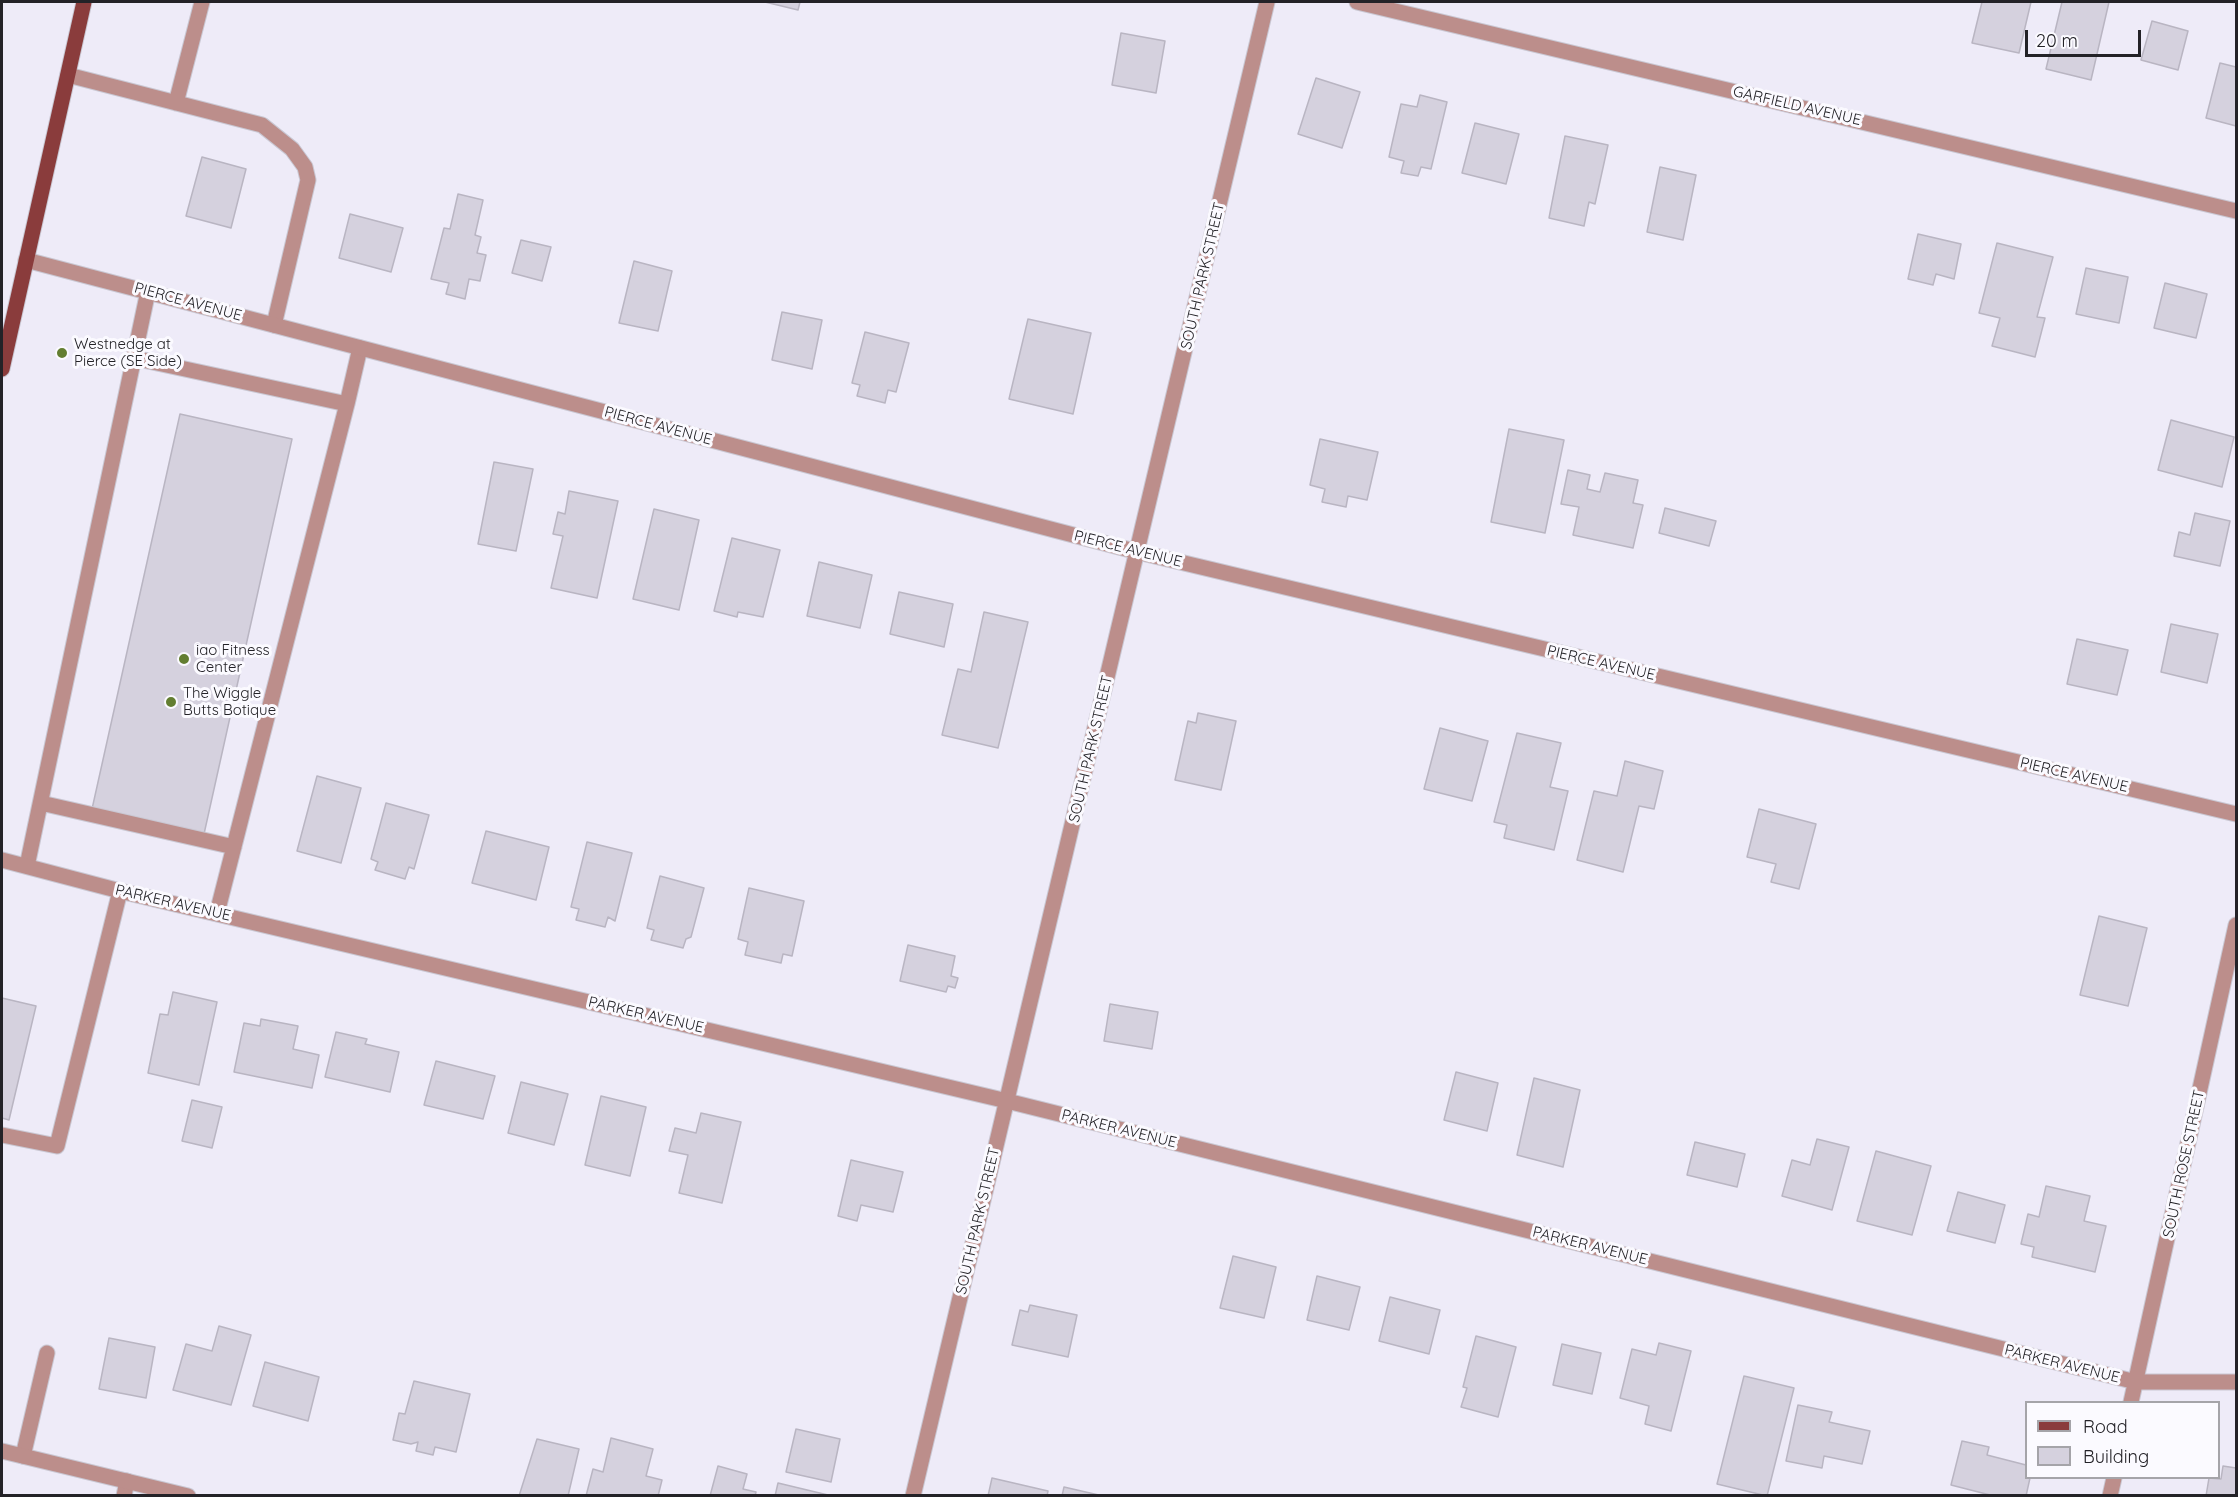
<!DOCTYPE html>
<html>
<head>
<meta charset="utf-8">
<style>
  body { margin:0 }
  #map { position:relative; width:2238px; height:1497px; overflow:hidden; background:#eeebf8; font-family:Quicksand,sans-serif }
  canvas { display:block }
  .frame { position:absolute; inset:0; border:3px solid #232227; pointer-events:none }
  .legend { position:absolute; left:2025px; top:1401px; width:195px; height:78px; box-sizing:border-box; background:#fbfaff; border:2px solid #a5a4a9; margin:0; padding:8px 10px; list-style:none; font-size:18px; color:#232227 }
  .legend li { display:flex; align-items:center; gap:12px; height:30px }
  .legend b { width:30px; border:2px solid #a5a4a9 }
  .scale { position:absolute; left:2025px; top:30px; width:116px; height:27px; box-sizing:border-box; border:3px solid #232227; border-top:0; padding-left:8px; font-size:18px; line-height:21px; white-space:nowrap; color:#232227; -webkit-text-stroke:4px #fbfaff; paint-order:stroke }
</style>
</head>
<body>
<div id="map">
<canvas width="2238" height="1497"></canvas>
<div class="frame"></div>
<ul class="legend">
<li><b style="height:8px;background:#8a3c3c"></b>Road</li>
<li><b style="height:16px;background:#d5d1de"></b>Building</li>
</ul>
<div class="scale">20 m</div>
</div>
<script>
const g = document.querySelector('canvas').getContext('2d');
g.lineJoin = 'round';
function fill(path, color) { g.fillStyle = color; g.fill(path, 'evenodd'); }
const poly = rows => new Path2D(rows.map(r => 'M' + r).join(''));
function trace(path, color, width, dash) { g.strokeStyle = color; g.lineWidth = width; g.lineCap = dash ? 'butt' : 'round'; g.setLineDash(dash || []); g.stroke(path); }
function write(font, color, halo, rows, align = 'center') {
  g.font = font + ' Quicksand,sans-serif'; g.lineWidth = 6; g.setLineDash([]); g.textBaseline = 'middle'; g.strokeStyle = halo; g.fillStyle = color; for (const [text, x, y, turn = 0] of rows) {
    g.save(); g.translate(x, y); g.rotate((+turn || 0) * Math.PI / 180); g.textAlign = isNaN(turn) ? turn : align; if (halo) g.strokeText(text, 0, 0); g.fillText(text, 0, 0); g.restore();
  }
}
const building = poly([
  [765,2,800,2,798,10,765,2],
  [1982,2,2031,2,2019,53,1972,43,1982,2],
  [2062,2,2109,2,2091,80,2046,69,2062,2],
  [2152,21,2188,31,2178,70,2141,60,2152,21],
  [1121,33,1165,41,1156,93,1112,85,1121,33],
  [2220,63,2236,67,2236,126,2206,118,2220,63],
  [1316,78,1360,92,1342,148,1298,134,1316,78],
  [1420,95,1447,102,1431,169,1421,167,1418,176,1401,173,1404,161,1389,157,1401,104,1417,107,1420,95],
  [1475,123,1519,134,1506,184,1462,173,1475,123],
  [1565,136,1608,145,1595,204,1589,202,1584,226,1549,218,1565,136],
  [202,157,246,169,231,228,186,216,202,157],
  [1660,167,1696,175,1683,240,1647,232,1660,167],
  [458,194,483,200,475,235,481,237,477,253,486,255,480,281,469,279,465,299,446,294,449,283,431,279,444,228,450,229,458,194],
  [350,214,403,228,391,272,339,258,350,214],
  [1918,234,1961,244,1954,279,1936,274,1933,285,1908,279,1918,234],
  [521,240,551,247,542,281,512,273,521,240],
  [1997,243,2053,257,2037,317,2045,318,2035,357,1992,346,2000,318,1979,313,1997,243],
  [634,261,672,271,658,331,619,323,634,261],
  [2086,268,2128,277,2119,323,2076,314,2086,268],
  [2165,283,2207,294,2196,338,2154,328,2165,283],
  [782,312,822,320,812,369,772,360,782,312],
  [1028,319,1091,333,1073,414,1009,399,1028,319],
  [865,332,909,343,896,392,888,390,885,403,857,396,860,385,852,383,865,332],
  [180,414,292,439,204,834,92,809,180,414],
  [2171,420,2234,437,2222,487,2158,470,2171,420],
  [1509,429,1564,440,1545,533,1491,522,1509,429],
  [1320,439,1378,452,1367,500,1348,496,1346,507,1322,502,1325,489,1310,485,1320,439],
  [494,462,533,469,516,551,478,544,494,462],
  [1568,470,1590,475,1587,489,1600,492,1605,473,1638,480,1633,503,1643,505,1633,548,1573,535,1579,507,1561,504,1568,470],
  [569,491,618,501,597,598,551,588,563,536,553,534,558,512,565,514,569,491],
  [1665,508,1716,521,1709,546,1659,533,1665,508],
  [654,509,699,520,679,610,633,599,654,509],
  [2195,513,2230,521,2220,566,2174,556,2179,532,2190,535,2195,513],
  [732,538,780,550,763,617,738,612,737,617,714,611,732,538],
  [819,562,872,575,860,628,807,616,819,562],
  [899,592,953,604,944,647,890,634,899,592],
  [984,612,1028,622,998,748,942,735,958,669,971,672,984,612],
  [2171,624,2218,634,2207,683,2161,672,2171,624],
  [2077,639,2128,650,2117,695,2067,684,2077,639],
  [1198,713,1236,721,1221,790,1175,780,1188,721,1196,723,1198,713],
  [1440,728,1488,741,1472,801,1424,789,1440,728],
  [1517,733,1561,743,1550,787,1568,791,1554,850,1504,838,1507,825,1494,822,1517,733],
  [1625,761,1663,771,1654,809,1639,806,1623,872,1577,860,1594,791,1617,796,1625,761],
  [317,776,361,788,341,863,297,851,317,776],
  [386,803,429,815,414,869,409,867,405,879,375,870,378,862,371,859,386,803],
  [1759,809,1816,824,1799,889,1771,882,1776,864,1747,857,1759,809],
  [486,831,549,847,536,900,472,883,486,831],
  [587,842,632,853,615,921,608,917,605,927,576,920,579,909,571,907,587,842],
  [660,876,704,888,691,937,686,939,683,948,651,940,654,930,647,928,660,876],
  [749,888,804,901,792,956,783,954,781,963,745,955,748,942,738,939,749,888],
  [2099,916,2147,928,2128,1006,2080,995,2099,916],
  [908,945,955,956,951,976,958,978,955,988,948,986,946,992,900,981,908,945],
  [173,992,217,1002,199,1085,148,1073,160,1014,168,1015,173,992],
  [2,998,36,1006,9,1120,2,1118,2,998],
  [1110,1004,1158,1012,1152,1049,1104,1041,1110,1004],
  [261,1019,298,1026,293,1049,319,1055,312,1088,234,1072,244,1023,260,1026,261,1019],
  [336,1032,367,1039,365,1044,399,1052,390,1092,325,1077,336,1032],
  [436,1061,495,1076,483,1119,424,1105,436,1061],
  [1456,1072,1498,1083,1487,1131,1444,1120,1456,1072],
  [1534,1078,1580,1090,1563,1167,1517,1155,1534,1078],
  [521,1082,568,1094,554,1145,508,1133,521,1082],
  [601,1096,646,1107,630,1176,585,1165,601,1096],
  [192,1100,222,1107,212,1148,182,1141,192,1100],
  [701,1113,741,1122,722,1203,679,1193,688,1155,669,1151,675,1128,696,1133,701,1113],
  [1817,1139,1849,1147,1832,1210,1782,1196,1792,1160,1810,1165,1817,1139],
  [1695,1142,1745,1154,1737,1187,1687,1175,1695,1142],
  [1876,1151,1931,1166,1912,1235,1857,1221,1876,1151],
  [851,1160,903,1172,893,1212,861,1205,857,1221,838,1216,851,1160],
  [2046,1186,2090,1196,2084,1221,2106,1226,2095,1272,2032,1257,2034,1247,2021,1244,2028,1214,2039,1217,2046,1186],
  [1958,1192,2005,1205,1995,1243,1947,1231,1958,1192],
  [1233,1256,1276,1267,1264,1318,1220,1308,1233,1256],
  [1317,1276,1360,1287,1349,1330,1307,1320,1317,1276],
  [1390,1297,1440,1310,1429,1354,1379,1341,1390,1297],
  [1030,1305,1077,1315,1068,1357,1012,1345,1020,1310,1028,1312,1030,1305],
  [219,1326,251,1335,231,1405,173,1390,186,1344,212,1351,219,1326],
  [1476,1336,1516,1347,1498,1417,1461,1407,1467,1388,1463,1387,1476,1336],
  [109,1338,155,1347,146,1398,99,1389,109,1338],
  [1659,1343,1691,1351,1671,1431,1645,1424,1649,1406,1620,1398,1632,1349,1656,1355,1659,1343],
  [1562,1344,1601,1353,1592,1394,1553,1385,1562,1344],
  [265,1362,319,1377,308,1421,253,1406,265,1362],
  [1744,1376,1794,1388,1767,1496,1717,1484,1744,1376],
  [414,1381,470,1394,456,1452,435,1447,433,1455,416,1451,418,1442,411,1444,393,1440,399,1413,405,1414,414,1381],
  [1798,1405,1832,1412,1829,1422,1870,1431,1862,1464,1824,1456,1822,1468,1786,1461,1798,1405],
  [796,1429,840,1439,831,1482,786,1472,796,1429],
  [611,1438,653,1449,646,1476,662,1480,658,1496,586,1496,593,1469,603,1472,611,1438],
  [537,1439,579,1449,568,1496,519,1496,537,1439],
  [1962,1441,1989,1447,1987,1455,2026,1465,2026,1478,2030,1478,2026,1496,1994,1496,1951,1485,1962,1441],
  [718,1466,747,1474,743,1489,756,1492,755,1496,710,1496,718,1466],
  [2223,1466,2236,1468,2236,1496,2206,1496,2209,1478,2221,1479,2223,1466],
  [992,1478,1048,1491,1047,1496,988,1496,992,1478],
  [778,1483,828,1495,828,1496,775,1496,778,1483],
  [1064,1487,1103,1496,1062,1496,1064,1487]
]);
fill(building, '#d5d1de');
trace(building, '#b9b5c2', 1.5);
const lane = poly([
  [68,75,262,125,292,149,305,167,308,180,274,325],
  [176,103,202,2],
  [134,358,347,404,360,348],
  [41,803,234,847],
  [27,866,148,291],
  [217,913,347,404],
  [2,1135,57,1146,120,891],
  [23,1456,47,1353],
  [124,1496,127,1481]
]);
const street = poly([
  [1357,2,2236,211],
  [26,260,1138,552,2236,814],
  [2,860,120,891,1007,1101,2136,1382,2236,1382],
  [2131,1402,2236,925],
  [2,1451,188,1496],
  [913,1496,1267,2],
  [2110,1496,2114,1478]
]);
const primary = poly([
  [2,369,84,2]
]);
trace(lane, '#c9c7d2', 17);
trace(street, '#c9c7d2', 17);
trace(primary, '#c9c7d2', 17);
trace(lane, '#bc8e8b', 15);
trace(street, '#bc8e8b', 15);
trace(primary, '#8a3c3c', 15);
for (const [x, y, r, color] of [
  [62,353,6,"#637e31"],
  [184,659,6,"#637e31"],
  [171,702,6,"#637e31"]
]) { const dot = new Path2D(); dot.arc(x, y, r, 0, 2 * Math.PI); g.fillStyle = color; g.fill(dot); trace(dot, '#fbfaff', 2); }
write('15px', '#232227', '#fbfaff', [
  ["GARFIELD AVENUE",1797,106,13],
  ["SOUTH PARK STREET",1203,276,-77],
  ["PIERCE AVENUE",188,302,15],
  ["PIERCE AVENUE",658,426,15],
  ["PIERCE AVENUE",1128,549,14],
  ["PIERCE AVENUE",1601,663,13],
  ["SOUTH PARK STREET",1091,749,-77],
  ["PIERCE AVENUE",2074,775,13],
  ["PARKER AVENUE",173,903,13],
  ["PARKER AVENUE",646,1015,13],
  ["PARKER AVENUE",1119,1129,14],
  ["SOUTH ROSE STREET",2184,1164,-78],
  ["SOUTH PARK STREET",978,1221,-77],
  ["PARKER AVENUE",1590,1246,14],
  ["PARKER AVENUE",2062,1364,14]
]);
write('15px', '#232227', '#fbfaff', [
  ["Westnedge at",74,344],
  ["Pierce (SE Side)",74,361],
  ["iao Fitness",196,650],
  ["Center",196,667],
  ["The Wiggle",183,693],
  ["Butts Botique",183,710]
], 'left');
</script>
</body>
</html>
